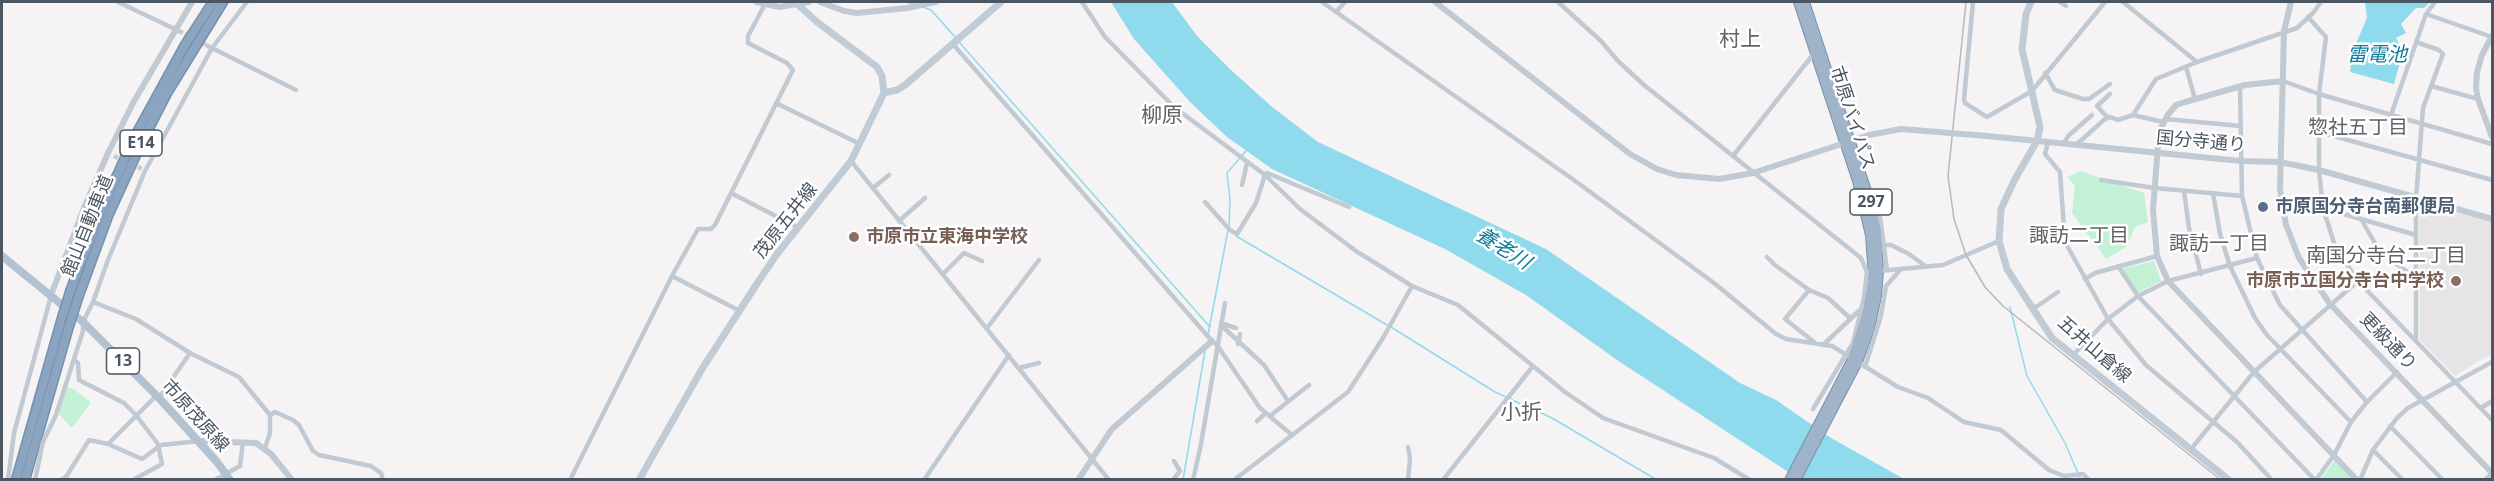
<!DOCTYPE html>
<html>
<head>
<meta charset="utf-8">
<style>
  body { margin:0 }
  #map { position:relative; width:2494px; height:481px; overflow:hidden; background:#f5f3f3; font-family:"Open Sans",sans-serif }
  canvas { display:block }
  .frame { position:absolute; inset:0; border:3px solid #4a5661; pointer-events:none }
</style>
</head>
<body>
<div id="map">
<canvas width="2494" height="481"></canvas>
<div class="frame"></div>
</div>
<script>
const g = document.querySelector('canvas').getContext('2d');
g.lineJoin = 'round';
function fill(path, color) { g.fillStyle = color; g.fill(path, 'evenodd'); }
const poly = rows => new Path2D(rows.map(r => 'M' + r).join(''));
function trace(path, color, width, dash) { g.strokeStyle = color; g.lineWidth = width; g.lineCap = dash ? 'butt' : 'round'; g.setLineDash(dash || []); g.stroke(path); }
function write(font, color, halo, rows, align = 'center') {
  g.font = font + ' "Open Sans","Noto Sans JP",sans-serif'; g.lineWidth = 5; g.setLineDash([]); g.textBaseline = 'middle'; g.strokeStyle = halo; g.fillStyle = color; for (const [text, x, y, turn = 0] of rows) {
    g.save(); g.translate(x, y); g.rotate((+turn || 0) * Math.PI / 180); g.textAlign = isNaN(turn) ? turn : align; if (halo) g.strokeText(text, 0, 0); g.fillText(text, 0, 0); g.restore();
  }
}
fill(poly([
  [2419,203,2492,222,2492,355,2480,360,2455,376,2420,340]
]), '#e6e4e5');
fill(poly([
  [2080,171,2144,193,2148,222,2135,227,2126,247,2106,259,2072,213,2075,186,2067,177],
  [2154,261,2161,281,2137,293,2120,269],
  [66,388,72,388,91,402,72,428,55,410],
  [2335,460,2352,480,2320,480]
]), '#c3f1d5');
fill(poly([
  [1111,2,1172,2,1197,36,1231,70,1271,106,1318,142,1546,249,1740,383,1776,400,1831,438,1904,479,1799,479,1617,360,1526,295,1445,249,1272,169,1227,137,1190,102,1134,39],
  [2365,2,2430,2,2424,8,2416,8,2401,24,2406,33,2396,38,2403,52,2394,84,2350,72,2352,53,2367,18]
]), '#90daee');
trace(poly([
  [906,2,913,4],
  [923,7,931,10,956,38],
  [959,42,1210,327],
  [1229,226,1230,200,1227,173,1246,151],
  [1236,236,1387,325],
  [2010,307,2027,376,2065,443,2081,480],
  [1391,327,1495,392,1552,418,1657,480],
  [1208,335,1228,230],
  [1183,480,1205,351]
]), '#90daee', 1.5);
trace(poly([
  [179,31,208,46],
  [114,156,142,169]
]), '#caccce', 4.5, [4.5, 2]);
const trunk = poly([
  [1789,480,1852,359,1867,312,1873,277,1870,235,1857,181,1798,2],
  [1796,480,1858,362,1870,329,1877,296,1879,271,1877,232,1869,197,1805,2]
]);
const motorway = poly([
  [71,289,100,213,134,138,185,45,213,2],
  [79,295,108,216,142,142,167,93,223,2],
  [16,480,62,318],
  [25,480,69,326]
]);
trace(trunk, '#7690ad', 10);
trace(motorway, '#7690ad', 11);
trace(poly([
  [118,2,179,31],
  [1082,2,1105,37,1174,107,1265,175,1300,209,1356,251,1412,286,1458,305,1565,392,1603,418,1714,458,1750,480],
  [1322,2,1578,183,1714,283,1776,334,1786,339,1832,346,1898,387,1928,398,1964,422,2001,430,2049,470,2064,476,2083,474,2089,480],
  [1558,2,1601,41,1618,61,1644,85,1861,258,1867,272,1864,298,1853,343,1813,409],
  [1973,2,1964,99,1965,103,1987,117,2032,91,2105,2],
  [2060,2,2066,6],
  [2123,2,2197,62],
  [1336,12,1345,2],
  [2426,14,2435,2],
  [2308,17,2326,37,2319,94,2319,170,2323,208,2335,246,2358,281,2492,420],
  [2416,42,2439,50,2443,54,2423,108,2416,199,2416,341],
  [952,43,1212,341,1217,345,1260,408,1292,435],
  [208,46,296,90],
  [2186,67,2195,99],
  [2045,73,2055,90,2083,99,2089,99,2110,84],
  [2283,81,2319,94,2492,144],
  [2431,86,2478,99],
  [2240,87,2242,196,2257,258,2280,305,2367,402],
  [776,103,860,144],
  [2133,115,2163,122],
  [2391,115,2426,14,2492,37],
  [2108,118,2097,106,2110,94],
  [2165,119,2241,126],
  [2319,132,2492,180],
  [2048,142,2045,154,2060,172,2065,242,2108,319,2146,365,2237,442,2272,480],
  [2064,143,2068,136,2092,115],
  [2076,145,2106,118,2110,117,2118,120,2133,115,2156,79,2197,62,2297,28,2313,13,2321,2],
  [1733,156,1815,52],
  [851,161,1109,480],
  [1265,175,1267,173,1349,207],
  [2101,180,2155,188,2242,196],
  [1242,185,1247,163],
  [873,188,889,175],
  [2184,191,2189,228,2201,274],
  [731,193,799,228],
  [2213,193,2220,234,2230,266,2255,318,2267,335,2351,422],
  [1205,202,1230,230,1237,234,1256,203,1265,175],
  [2323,208,2416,235],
  [1874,216,1880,217,1887,270],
  [2361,219,2376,245,2388,258,2416,278],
  [899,221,925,198],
  [1884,245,1891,245,1909,254,1924,265],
  [1767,257,1775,265,1809,290,1828,298,1850,318],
  [2118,266,2138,296,2315,480],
  [1879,271,1943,265,1999,241],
  [943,274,964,253,982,261],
  [672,276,740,311],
  [2085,279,2095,273,2157,256],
  [1809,290,1785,319,1814,342],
  [93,302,136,319,190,353,239,377,270,415,270,433,265,448],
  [2033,309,2058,292],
  [1221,323,1236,328],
  [1221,325,1264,365,1288,401],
  [987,328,1039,260],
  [1238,344,1240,334],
  [1823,345,1862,308],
  [2073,355,2108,319,2138,296,2168,281,2257,258],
  [74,359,78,363,79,380,124,403,136,415,158,444,162,464,133,480],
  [1865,367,1881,316,1886,286,1901,269],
  [1019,368,1039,363],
  [159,398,190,353],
  [2481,408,2492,401],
  [270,415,275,412,293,420,299,425,313,451,319,455,371,466,381,473,383,480],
  [1270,416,1309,385],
  [1257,421,1266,413],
  [2390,426,2443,480],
  [108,444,157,395],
  [1408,447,1410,458,1408,480],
  [2191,449,2254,372,2358,281],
  [2373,450,2403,480],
  [8,480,14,433,51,296],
  [35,480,43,442,56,415,83,331,83,322,93,302,108,260,145,171,212,48,247,2],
  [61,480,66,477,89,440,108,444,142,459,161,445,199,441],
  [215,480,240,466,243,442],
  [570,480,672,276,698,229,711,229,715,225,793,70,787,63,748,43,748,36,765,4],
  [924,480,1009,355],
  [1173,480,1180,471,1174,461],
  [1193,480,1201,444,1225,303],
  [1234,480,1348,392,1383,338,1412,286],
  [1443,480,1533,366],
  [2316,480,2334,455,2351,422,2367,402,2397,372],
  [2360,480,2373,450,2397,418,2408,408,2492,362],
  [2485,480,2492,473]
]), '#c1cad2', 4.5);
trace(poly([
  [757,2,779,7,809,2],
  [820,2,844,11,857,13,907,8,936,2],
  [1435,2,1630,154,1657,169,1676,175,1719,179,1753,173,1869,135,1901,129],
  [2291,2,2284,31,2280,189,2286,225,2299,258,2330,304,2492,473],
  [2492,36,2482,55,2477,72,2476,88,2478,99,2492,137],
  [2283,81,2245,85,2185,102,2176,105,2167,116,2159,132,2153,210,2157,256,2168,281,2357,480],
  [1987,136,2241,161,2280,162,2319,170,2492,219],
  [51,295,84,208,108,153,133,103,192,2],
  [199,441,256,443,271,454,292,480],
  [1078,480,1112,429,1212,341]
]), '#c1cad2', 6);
trace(poly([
  [2031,2,2026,14,2022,49,2040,127,2037,141,2015,179,2001,209,1999,241,2007,269,2052,338,2229,480],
  [884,93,897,90,905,85,1001,2],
  [639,480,702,369,758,282,777,254,851,161,884,93,882,76,877,67,817,22,795,2]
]), '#c1cbd6', 7);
trace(poly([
  [2,256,83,322,159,398,217,462,230,480]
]), '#b3c2d1', 8);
trace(trunk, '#9fb4c9', 8);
trace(motorway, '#8ba5c1', 8);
trace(poly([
  [1966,2,1948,176,1954,219,1966,255,1985,287,2003,306,2221,480]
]), '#b5b8bd', 1.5);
const motorwayBridge = poly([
  [62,318,71,289],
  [69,326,79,295]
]);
trace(motorwayBridge, '#7690ad', 11, []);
trace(poly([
  [1901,129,1987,136]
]), '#c1cad2', 6);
trace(motorwayBridge, '#8ba5c1', 8);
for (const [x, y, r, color] of [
  [2263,207,6,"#5c6f8a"],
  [854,237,6,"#8d6e63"],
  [2456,281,6,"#8d6e63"]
]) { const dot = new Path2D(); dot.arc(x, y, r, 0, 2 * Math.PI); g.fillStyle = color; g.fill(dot); trace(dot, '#fff', 2); }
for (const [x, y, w] of [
  [141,143,42],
  [1871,202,42],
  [123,361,33]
]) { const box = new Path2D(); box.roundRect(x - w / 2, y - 13, w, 26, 4.5); g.fillStyle = '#fff'; g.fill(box); trace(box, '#4a5661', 1.5); }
write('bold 16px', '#4a5661', null, [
  ["E14",141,143],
  ["297",1871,202],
  ["13",123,361]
]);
write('18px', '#4a5661', '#fff', [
  ["市原バイパス",1852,118,72],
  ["国分寺通り",2201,142,5],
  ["茂原五井線",786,221,-52],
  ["館山自動車道",88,226,-68],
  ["更級通り",2388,342,46],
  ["五井山倉線",2094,350,41],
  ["市原茂原線",195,416,48]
]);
write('bold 18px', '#4e5e75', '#fff', [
  ["市原国分寺台南郵便局",2275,207]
], 'left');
write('bold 18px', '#785e54', '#fff', [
  ["市原市立東海中学校",866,237],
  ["市原市立国分寺台中学校",2444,281,"right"]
], 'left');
write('italic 20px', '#0c7c9b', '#fff', [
  ["雷電池",2377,55],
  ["養老川",1503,249,32]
]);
write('20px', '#5f6368', '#fff', [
  ["惣社五丁目",2358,128],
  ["諏訪二丁目",2079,236],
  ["諏訪一丁目",2219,244],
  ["南国分寺台二丁目",2386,256]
]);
write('21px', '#5f6368', '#fff', [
  ["村上",1740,40],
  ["柳原",1162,116],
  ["小折",1521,413]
]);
</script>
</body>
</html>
